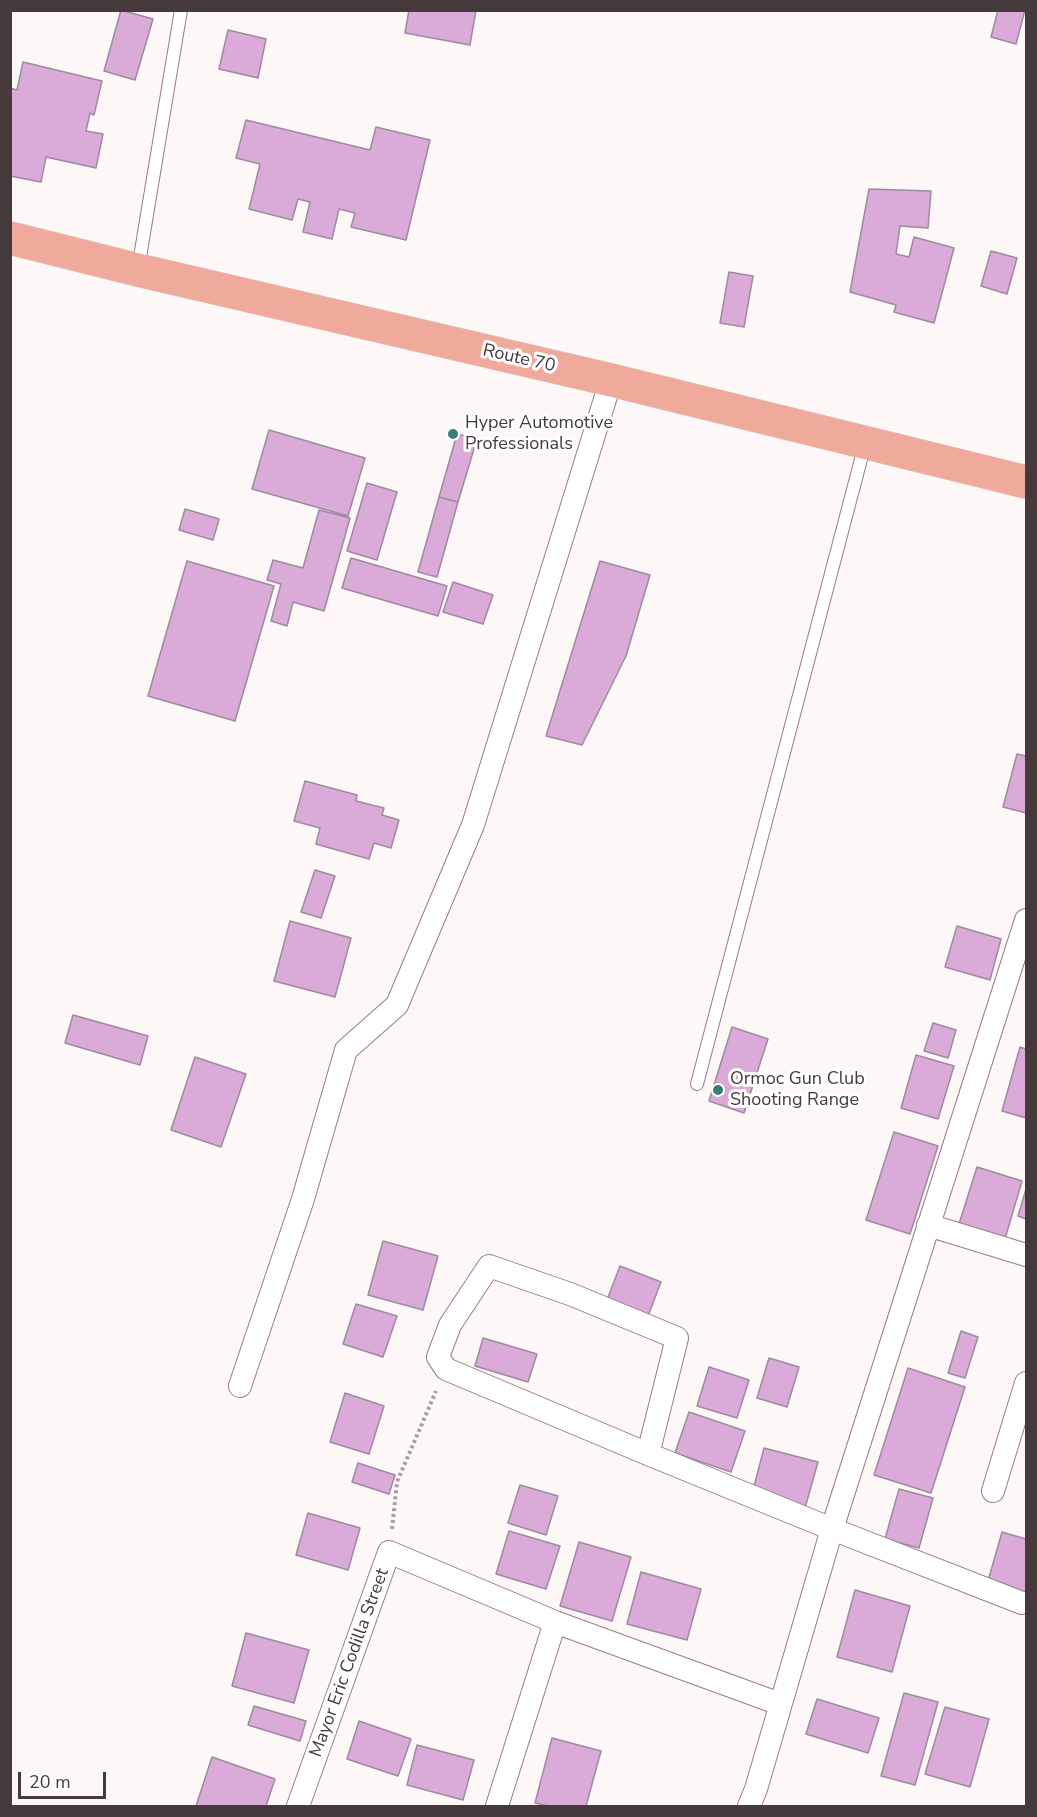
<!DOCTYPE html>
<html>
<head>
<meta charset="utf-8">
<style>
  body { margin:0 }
  #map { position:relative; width:1037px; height:1817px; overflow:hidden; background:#fdf7f8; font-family:"Nunito Sans",sans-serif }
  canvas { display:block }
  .frame { position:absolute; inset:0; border:12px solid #45393c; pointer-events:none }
  .scale { position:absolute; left:18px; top:1772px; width:88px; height:27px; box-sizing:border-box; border:3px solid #45393c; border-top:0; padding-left:8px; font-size:18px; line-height:21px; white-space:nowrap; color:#45393c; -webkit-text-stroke:4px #fff; paint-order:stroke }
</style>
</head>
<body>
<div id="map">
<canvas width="1037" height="1817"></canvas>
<div class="frame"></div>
<div class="scale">20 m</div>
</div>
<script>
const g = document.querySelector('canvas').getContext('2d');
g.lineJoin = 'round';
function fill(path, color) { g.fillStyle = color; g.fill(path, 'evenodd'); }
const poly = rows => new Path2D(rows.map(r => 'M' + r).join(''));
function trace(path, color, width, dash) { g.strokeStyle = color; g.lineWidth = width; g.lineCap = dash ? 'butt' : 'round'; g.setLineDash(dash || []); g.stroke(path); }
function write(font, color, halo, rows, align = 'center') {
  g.font = font + ' "Nunito Sans",sans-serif'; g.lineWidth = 6; g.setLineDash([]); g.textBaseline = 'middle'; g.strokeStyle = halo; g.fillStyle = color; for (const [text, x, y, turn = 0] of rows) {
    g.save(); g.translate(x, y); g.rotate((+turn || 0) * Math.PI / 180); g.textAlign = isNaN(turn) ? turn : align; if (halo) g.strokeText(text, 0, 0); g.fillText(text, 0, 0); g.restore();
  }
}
const building = poly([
  [121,10,153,19,135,80,104,71,121,10],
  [409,10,476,10,470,45,405,33,409,10],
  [998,10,1025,10,1016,44,991,37,998,10],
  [228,30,266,39,258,78,219,69,228,30],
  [23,62,102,81,94,115,90,113,86,131,103,134,96,168,46,157,41,182,10,176,10,88,17,90,23,62],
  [246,120,370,150,376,127,430,140,406,240,351,227,355,213,339,209,332,239,303,232,310,202,298,199,292,220,249,209,260,164,236,158,246,120],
  [869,189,931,191,928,228,900,226,896,254,909,257,914,237,954,248,934,323,894,312,896,305,850,292,869,189],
  [991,251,1017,258,1007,294,981,286,991,251],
  [729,272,753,276,744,327,720,323,729,272],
  [269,430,365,458,348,516,252,489,269,430],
  [457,434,477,439,458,502,439,497,457,434],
  [367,483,397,492,377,560,347,551,367,483],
  [439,497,458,502,437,577,418,572,439,497],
  [185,509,219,519,213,540,179,530,185,509],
  [319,510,350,518,324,611,293,602,287,626,271,621,281,584,267,580,273,560,303,568,319,510],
  [351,558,447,586,438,616,342,588,351,558],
  [187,561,274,586,235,721,148,696,187,561],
  [600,561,650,575,626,656,582,745,546,736,600,561],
  [453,582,493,595,483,624,443,612,453,582],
  [1017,754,1026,756,1026,813,1003,807,1017,754],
  [305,781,357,795,356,801,384,808,382,815,399,820,391,848,374,843,369,859,316,844,320,828,294,821,305,781],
  [315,870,335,876,321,918,301,912,315,870],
  [290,921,351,938,335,997,274,981,290,921],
  [957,926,1001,939,990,980,945,967,957,926],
  [73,1015,148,1036,140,1065,65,1043,73,1015],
  [933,1023,956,1030,948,1058,924,1051,933,1023],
  [732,1027,768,1039,744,1113,709,1101,732,1027],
  [1020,1047,1026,1049,1026,1118,1002,1111,1020,1047],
  [916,1055,954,1066,938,1119,901,1108,916,1055],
  [195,1057,246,1074,221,1147,171,1130,195,1057],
  [894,1132,938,1146,910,1234,866,1220,894,1132],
  [977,1167,1022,1181,1004,1242,958,1227,977,1167],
  [1026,1189,1026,1219,1018,1216,1026,1189],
  [383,1241,438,1256,423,1310,368,1295,383,1241],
  [620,1266,661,1282,648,1316,607,1300,620,1266],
  [356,1304,397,1316,383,1357,343,1344,356,1304],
  [961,1331,978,1337,965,1378,948,1373,961,1331],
  [483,1338,537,1354,528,1382,475,1366,483,1338],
  [769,1358,799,1367,787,1407,757,1398,769,1358],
  [709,1367,749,1380,737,1418,697,1406,709,1367],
  [908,1368,965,1387,931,1493,874,1475,908,1368],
  [345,1393,384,1406,369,1454,330,1442,345,1393],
  [689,1412,745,1431,731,1472,675,1453,689,1412],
  [764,1448,818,1462,805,1508,752,1494,764,1448],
  [358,1463,395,1475,389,1494,352,1482,358,1463],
  [520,1485,558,1496,546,1535,508,1523,520,1485],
  [899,1489,933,1498,919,1548,885,1539,899,1489],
  [308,1513,360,1528,348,1570,296,1555,308,1513],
  [509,1531,560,1546,546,1589,496,1574,509,1531],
  [1002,1532,1026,1539,1026,1599,986,1588,1002,1532],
  [579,1542,631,1557,612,1621,560,1606,579,1542],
  [641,1572,701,1589,687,1640,627,1624,641,1572],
  [855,1590,910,1606,892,1672,837,1657,855,1590],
  [246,1633,309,1650,294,1703,232,1686,246,1633],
  [904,1693,938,1702,915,1785,881,1776,904,1693],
  [817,1699,879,1718,868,1753,806,1734,817,1699],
  [254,1706,306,1721,300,1741,248,1725,254,1706],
  [945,1707,989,1719,970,1787,925,1774,945,1707],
  [359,1721,411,1739,398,1776,347,1759,359,1721],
  [552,1738,601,1751,586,1806,548,1806,535,1803,552,1738],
  [417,1745,474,1760,463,1800,407,1785,417,1745],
  [212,1757,275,1779,266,1806,196,1806,212,1757]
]);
fill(building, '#daabd9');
trace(building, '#9e8a9e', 1.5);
const service = poly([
  [138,269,181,10],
  [697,1084,865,444]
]);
const minor = poly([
  [928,1225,1026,1255],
  [240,1386,303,1199,346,1050,397,1005,473,825,611,380],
  [648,1454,677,1338,570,1294,489,1266,450,1325,438,1357,446,1369,648,1454,832,1529,1022,1603],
  [993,1491,1026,1383],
  [298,1806,389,1552,555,1622,780,1704],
  [497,1806,555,1622],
  [749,1806,756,1789,832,1529,1026,920]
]);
const trunk = poly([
  [10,238,138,270,611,380,1026,482]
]);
trace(service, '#997c84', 14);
trace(minor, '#997c84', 24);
trace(trunk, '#d6d3d4', 34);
trace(poly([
  [392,1529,397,1482,436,1391]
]), '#a79ea0', 4, [3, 3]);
trace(service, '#fff', 12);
trace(minor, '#fff', 22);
trace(trunk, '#f0aa9b', 33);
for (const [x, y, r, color] of [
  [453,434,6,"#357e7e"],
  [718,1090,6,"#357e7e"]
]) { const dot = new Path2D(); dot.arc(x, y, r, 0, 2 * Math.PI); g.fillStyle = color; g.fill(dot); trace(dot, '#fff', 2); }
write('18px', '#45393c', '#fff', [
  ["Route 70",519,359,13],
  ["Mayor Eric Codilla Street",350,1663,-70]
]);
write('18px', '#45393c', '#fff', [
  ["Hyper Automotive",465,424],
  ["Professionals",465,445],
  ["Ormoc Gun Club",730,1080],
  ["Shooting Range",730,1101]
], 'left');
</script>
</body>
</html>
